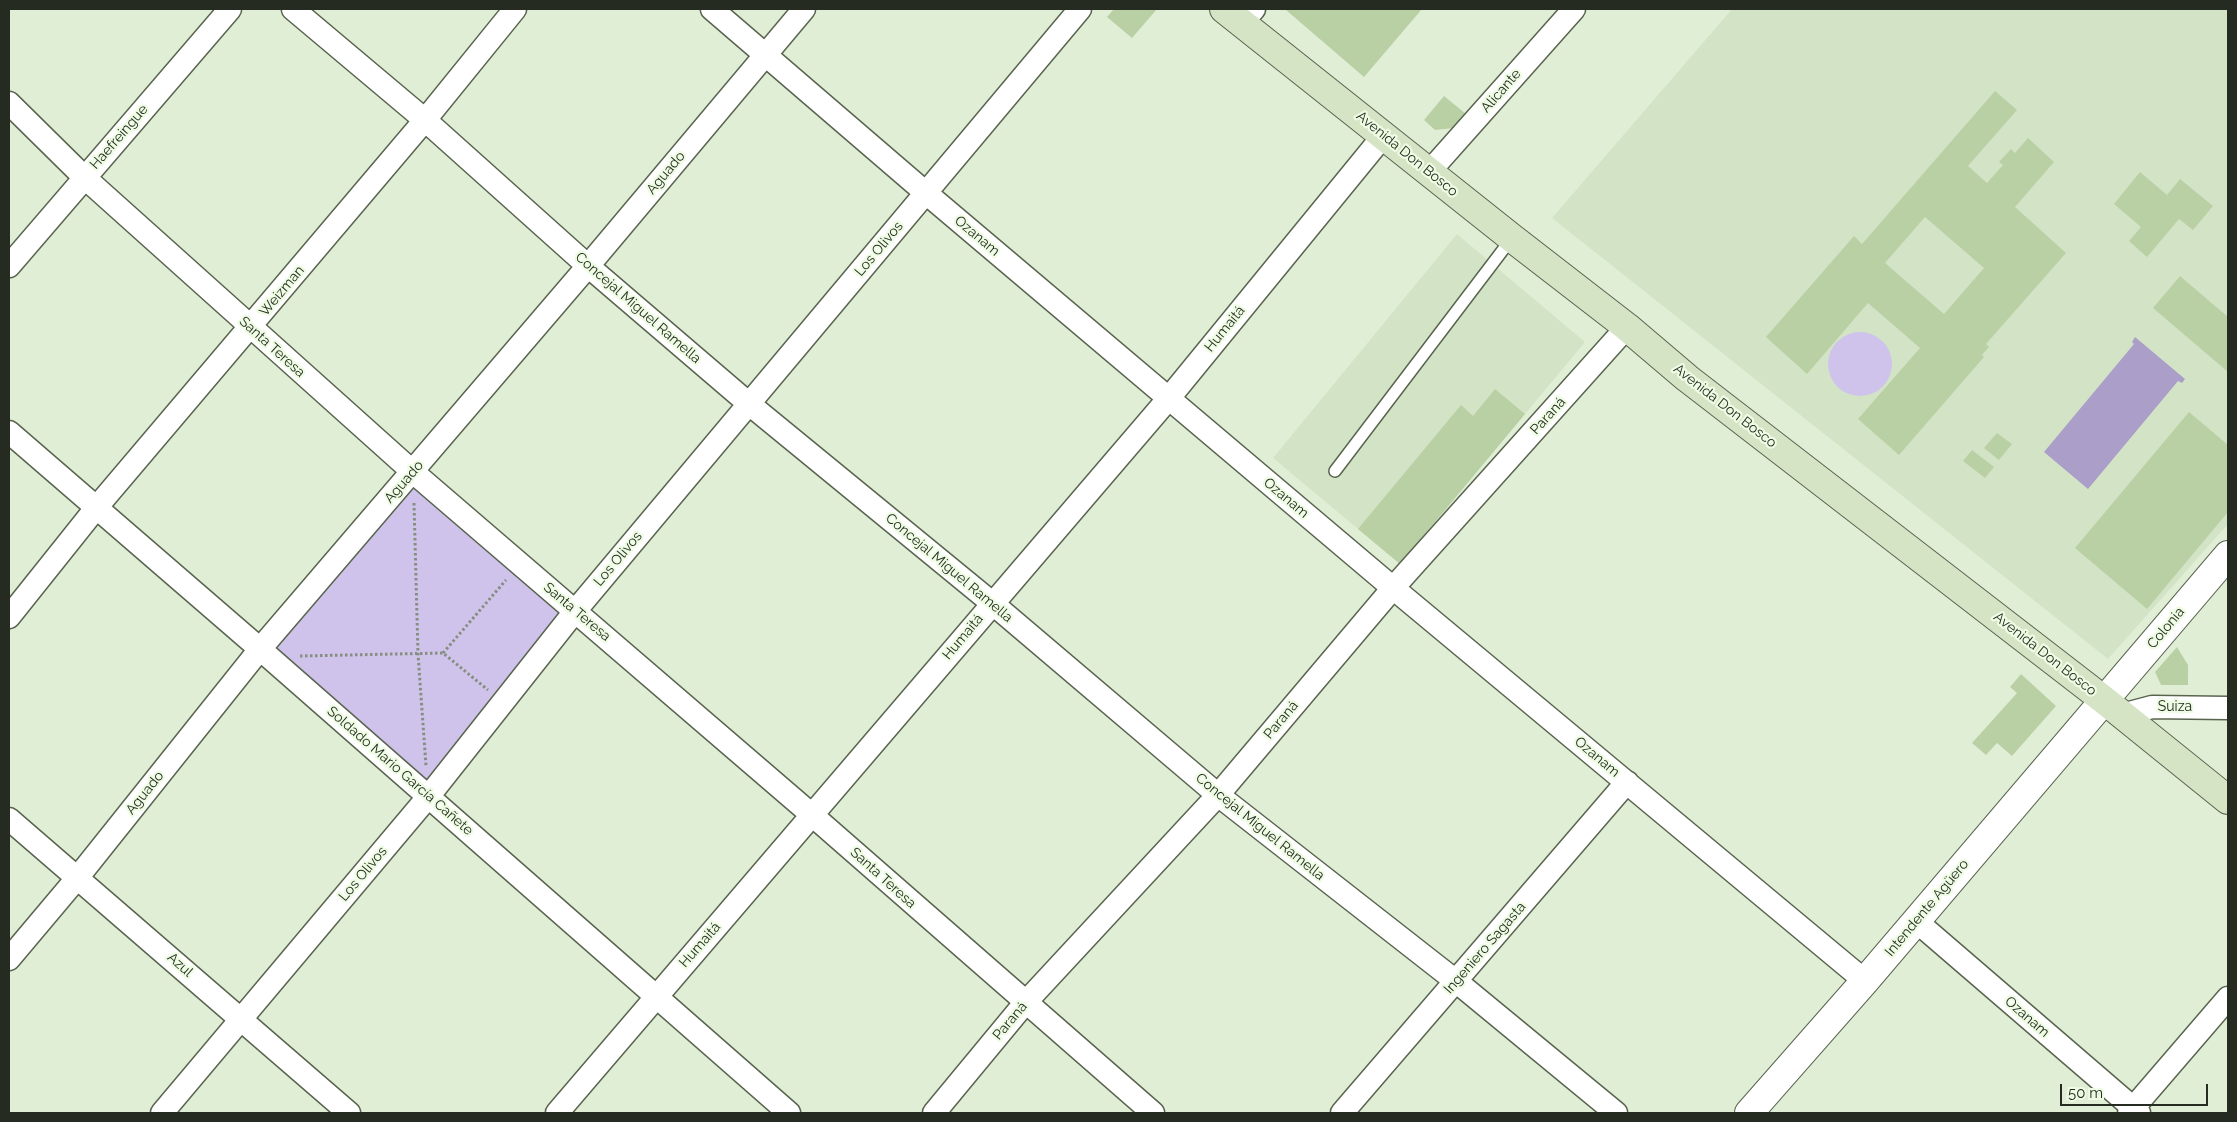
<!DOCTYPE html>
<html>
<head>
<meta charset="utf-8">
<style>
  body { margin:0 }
  #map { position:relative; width:2237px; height:1122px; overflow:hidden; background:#e1eed6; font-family:Raleway,sans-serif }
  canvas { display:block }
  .frame { position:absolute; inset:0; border:10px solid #262b22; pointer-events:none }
  .scale { position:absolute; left:2060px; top:1084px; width:148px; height:22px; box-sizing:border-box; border:2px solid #262b22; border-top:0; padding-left:6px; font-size:15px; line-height:18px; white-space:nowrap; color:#262b22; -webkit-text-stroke:4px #eefce3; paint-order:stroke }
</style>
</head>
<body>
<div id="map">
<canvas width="2237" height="1122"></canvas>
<div class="frame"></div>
<div class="scale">50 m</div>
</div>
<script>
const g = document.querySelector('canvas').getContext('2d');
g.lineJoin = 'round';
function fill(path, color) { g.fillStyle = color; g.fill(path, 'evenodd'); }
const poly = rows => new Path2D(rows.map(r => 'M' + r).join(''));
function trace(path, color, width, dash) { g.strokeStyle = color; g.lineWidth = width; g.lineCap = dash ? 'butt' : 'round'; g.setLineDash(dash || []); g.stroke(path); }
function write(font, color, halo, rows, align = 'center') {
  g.font = font + ' Raleway,sans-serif'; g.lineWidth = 4.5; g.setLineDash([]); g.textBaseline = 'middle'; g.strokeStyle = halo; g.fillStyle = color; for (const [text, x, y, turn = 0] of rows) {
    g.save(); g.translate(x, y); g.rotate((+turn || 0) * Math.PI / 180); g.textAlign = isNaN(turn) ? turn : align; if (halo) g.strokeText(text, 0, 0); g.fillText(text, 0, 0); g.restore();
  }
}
fill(poly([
  [1732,9,2228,9,2228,524,2108,659,1552,218],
  [1457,234,1585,342,1400,564,1273,458]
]), '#d3e4c6');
fill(poly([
  '1828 364a32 32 0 1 1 64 0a32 32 0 1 1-64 0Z',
  [413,472,576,610,428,797,260,649]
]), '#cfc3ec');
fill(poly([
  [2135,337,2185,379,2182,383,2178,381,2088,489,2044,452,2134,344,2132,342]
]), '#ab9ec9');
fill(poly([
  [1114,9,1157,9,1132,38,1107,17],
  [1287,9,1422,9,1364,77,1286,10],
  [1995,91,2017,110,1968,166,1987,183,2003,165,1999,162,2011,149,2015,153,2028,138,2054,162,2015,207,2066,253,1986,344,1989,347,1982,355,1984,357,1899,455,1858,419,1920,348,1868,303,1807,374,1766,337,1854,236,1862,244],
  [1925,217,1984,268,1944,314,1885,263],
  [1444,96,1466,114,1454,128,1435,130,1424,120],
  [2140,172,2167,195,2180,179,2213,206,2193,230,2179,219,2147,257,2129,241,2141,227,2114,204],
  [2180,276,2228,317,2228,372,2153,308],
  [1495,389,1525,414,1400,564,1358,529,1461,405,1473,416],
  [2189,412,2228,445,2228,512,2147,609,2075,548],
  [1997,433,2012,444,1999,460,1984,448],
  [1972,450,1994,467,1985,478,1963,461],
  [2177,647,2188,665,2188,685,2161,685,2155,672],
  [2021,674,2056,706,2012,756,1997,743,1986,755,1972,743,2017,693,2010,687]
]), '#b9d0a5');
const service = poly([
  [1335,471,1512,238]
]);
const minor = poly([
  [293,9,425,120,588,266,748,403,992,603,1218,795,1457,982,1616,1113],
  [712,9,926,193,1393,588,1865,981],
  [1241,23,1254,9],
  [9,103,84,177,413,472,812,815,1153,1113],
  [1429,172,1574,9],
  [9,266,230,9],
  [9,432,260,649,789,1113],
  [9,617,96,508,425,120,515,9],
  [2122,715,2152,707,2228,708],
  [9,819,349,1113],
  [1916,921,2139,1113],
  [9,959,78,877,260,649,588,266,804,9],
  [162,1113,428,797,576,610,1080,9],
  [557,1113,1169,398,1384,135],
  [934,1113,1025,1003,1218,795,1393,588,1627,327],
  [1342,1113,1627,782],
  [2129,1113,2228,998]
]);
const tertiary = poly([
  [1749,1113,1865,981,2228,555]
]);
const secondary = poly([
  [1224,9,1512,238,1627,327,1687,378,2104,700,2228,800]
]);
trace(service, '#59644f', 14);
trace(minor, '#59644f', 25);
trace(tertiary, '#59644f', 30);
trace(secondary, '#59644f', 30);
trace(poly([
  [414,503,418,654,426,766],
  [443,653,506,580],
  [300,656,443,653,488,690]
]), '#868f7f', 3, [2.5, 2.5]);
trace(service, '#fff', 11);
trace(minor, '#fff', 22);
trace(tertiary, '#fff', 28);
trace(secondary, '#d6e4c6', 28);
write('14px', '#262b22', '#eefce3', [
  ["Alicante",1501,91,-49],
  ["Haefreingue",119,137,-49],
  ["Avenida Don Bosco",1407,154,39],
  ["Aguado",666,173,-50],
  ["Ozanam",977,236,40],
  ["Los Olivos",879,249,-50],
  ["Weizman",282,291,-50],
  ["Concejal Miguel Ramella",638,308,41],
  ["Humaitá",1225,329,-51],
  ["Santa Teresa",272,347,42],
  ["Avenida Don Bosco",1725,406,38],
  ["Paraná",1548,416,-48],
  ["Aguado",404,482,-49],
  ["Ozanam",1286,498,40],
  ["Los Olivos",618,559,-50],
  ["Concejal Miguel Ramella",949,568,40],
  ["Santa Teresa",577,612,40],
  ["Colonia",2166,628,-50],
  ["Humaitá",963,637,-50],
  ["Avenida Don Bosco",2045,654,38],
  ["Suiza",2175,707],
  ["Paraná",1281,720,-50],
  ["Ozanam",1597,757,40],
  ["Soldado Mario García Cañete",400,771,41],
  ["Aguado",145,793,-51],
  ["Concejal Miguel Ramella",1260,827,39],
  ["Los Olivos",363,874,-50],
  ["Santa Teresa",883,878,42],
  ["Intendente Agüero",1927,908,-50],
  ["Humaitá",700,945,-49],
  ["Ingeniero Sagasta",1485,948,-49],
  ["Azul",180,965,41],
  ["Ozanam",2027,1017,41],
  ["Paraná",1010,1021,-50]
]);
</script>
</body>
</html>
